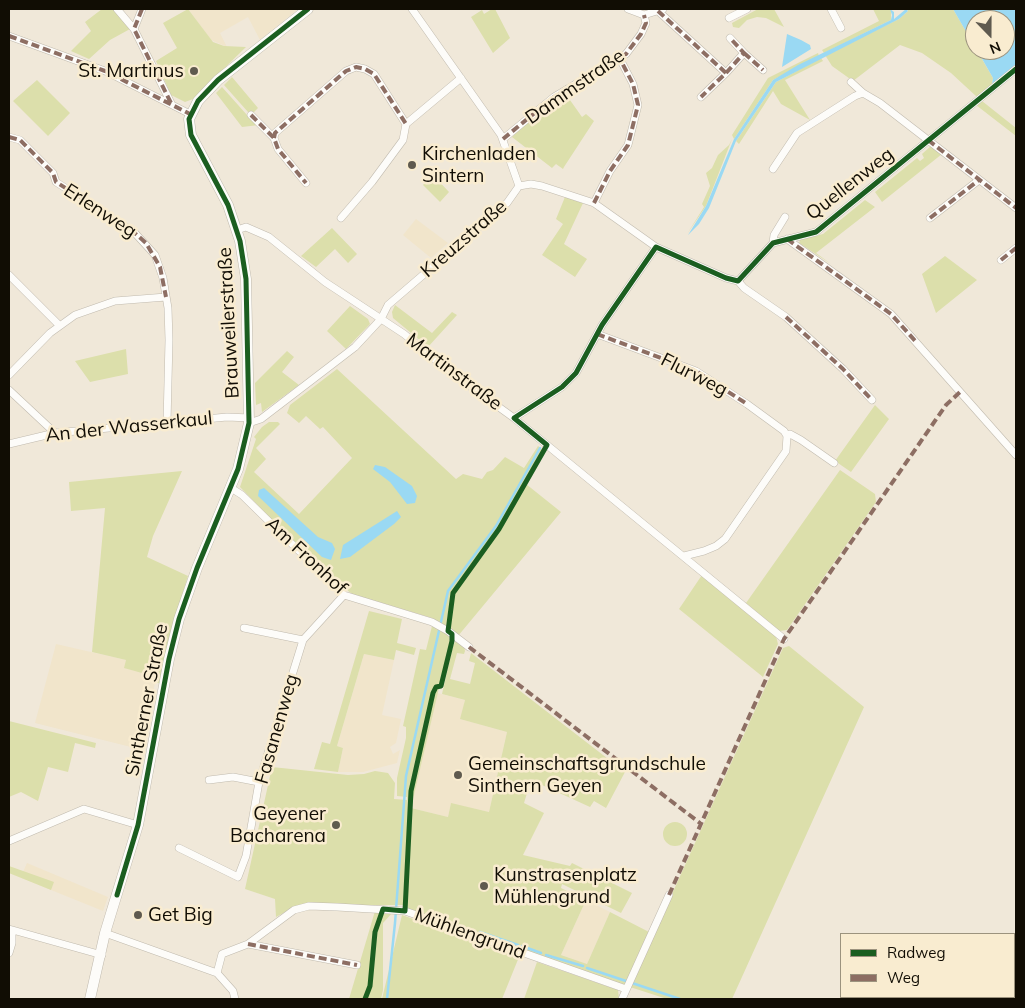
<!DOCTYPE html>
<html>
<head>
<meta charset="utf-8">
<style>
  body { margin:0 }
  #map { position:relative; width:1025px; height:1008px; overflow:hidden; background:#f0e8d9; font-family:Mulish,sans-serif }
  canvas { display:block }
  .frame { position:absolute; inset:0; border:10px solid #110d04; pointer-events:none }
  .legend { position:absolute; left:840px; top:933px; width:175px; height:65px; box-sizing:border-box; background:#f9ecd0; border:1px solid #9c937e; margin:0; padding:6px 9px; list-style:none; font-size:15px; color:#110d04 }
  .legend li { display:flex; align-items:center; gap:10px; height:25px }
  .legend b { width:25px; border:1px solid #9c937e }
  .north { position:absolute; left:965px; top:10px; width:50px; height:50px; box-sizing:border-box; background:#f9ecd0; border:1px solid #9c937e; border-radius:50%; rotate:158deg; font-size:14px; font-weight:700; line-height:20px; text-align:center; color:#110d04 }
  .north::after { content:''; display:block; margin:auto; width:18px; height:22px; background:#5f5a4f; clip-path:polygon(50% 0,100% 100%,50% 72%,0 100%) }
</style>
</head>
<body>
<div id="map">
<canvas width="1025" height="1008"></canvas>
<div class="frame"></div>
<ul class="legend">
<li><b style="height:6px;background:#1b5e20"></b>Radweg</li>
<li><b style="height:6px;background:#8d6e63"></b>Weg</li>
</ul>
<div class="north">N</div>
</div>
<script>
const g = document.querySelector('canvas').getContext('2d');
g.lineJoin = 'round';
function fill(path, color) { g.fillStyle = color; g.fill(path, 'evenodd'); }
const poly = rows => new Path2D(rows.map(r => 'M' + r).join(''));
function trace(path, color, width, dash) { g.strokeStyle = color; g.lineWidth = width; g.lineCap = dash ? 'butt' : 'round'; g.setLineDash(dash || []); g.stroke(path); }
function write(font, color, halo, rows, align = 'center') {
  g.font = font + ' Mulish,sans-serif'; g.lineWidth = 5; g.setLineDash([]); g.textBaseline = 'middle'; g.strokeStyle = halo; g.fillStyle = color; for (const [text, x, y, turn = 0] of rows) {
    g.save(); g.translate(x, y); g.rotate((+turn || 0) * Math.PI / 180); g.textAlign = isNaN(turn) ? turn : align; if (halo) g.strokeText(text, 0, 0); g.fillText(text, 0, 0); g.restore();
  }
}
fill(poly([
  [188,9,298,9,260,40,248,17,220,33,227,47,211,40],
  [416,219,448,243,431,258,403,235],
  [56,644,126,660,125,668,156,677,143,750,35,723],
  [364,654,394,660,382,715,401,719,396,743,390,747,393,754,400,750,397,763,363,772,338,772,343,748,337,746],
  [437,693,465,700,461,719,507,732,489,812,451,804,448,817,411,808],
  [27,863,108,897,103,911,9,873,9,866,23,872],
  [586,900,610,912,587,964,561,955]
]), '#f1e5cb');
fill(poly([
  [102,9,114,9,130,29,110,40,89,59,71,51,91,31,85,22],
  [188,9,213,42,224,46,246,47,193,99,185,102,171,95,156,61,177,48,163,23],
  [492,9,495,9,510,38,493,53,471,17,482,10,484,14],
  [758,9,774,9,784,27,766,18,757,17,747,20,739,28,733,27,732,23],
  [873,9,891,9,891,20,824,53,822,50,879,21],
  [907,9,953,9,993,78,992,85,977,97,951,73,922,53,900,45,853,81,832,66,825,55,899,19,908,11],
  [818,53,819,56,773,80,734,139,732,135,768,78],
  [821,58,823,61,785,80,810,120,781,104,773,91,739,144,736,141,776,82],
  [232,77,258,108,253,113,248,112,224,85],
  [37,80,70,113,48,136,13,101],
  [222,87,247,115,251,116,259,125,242,127,216,93],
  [565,93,582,117,586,114,594,121,564,167,563,169,556,164,552,168,512,137,545,107],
  [982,101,1016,128,1016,136,976,105],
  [732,139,706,206,687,234,704,207,702,204,710,186,706,173,712,168,718,155,729,145],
  [931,146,942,154,882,202,875,192,917,158,920,161,924,158,922,154],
  [432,174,449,192,440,202,423,185],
  [565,197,583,203,564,244,587,259,575,277,542,255,563,224,556,219],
  [865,200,875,207,816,253,831,264,799,243,800,240,823,234],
  [332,228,357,254,348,263,335,249,316,267,301,256],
  [945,256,977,280,936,313,922,274],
  [395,305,432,333,452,312,457,315,428,347,393,318,392,312],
  [350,306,368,319,370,324,346,349,327,331],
  [126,349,128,374,90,382,75,361],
  [287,351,294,357,282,372,299,385,262,412,261,403,256,405,255,383],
  [337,369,456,479,463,474,482,479,487,472,493,470,505,457,524,468,538,446,542,449,500,525,452,590,446,626,432,618,352,594,320,569,240,487,256,439,254,437,262,427,269,422,278,422,280,424,256,448,266,459,254,472,299,514,352,458,323,427,320,429,306,416,299,423,287,413,290,405],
  [875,405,889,419,851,472,835,461],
  [840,470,875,494,876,502,787,630,779,631,746,603],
  [182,471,153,536,147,557,188,576,173,624,161,684,155,682,156,677,124,668,126,660,92,652,105,508,71,511,69,482],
  [526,484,561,512,458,636,450,629,454,593,498,533],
  [702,575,776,636,778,644,763,677,679,609],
  [369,611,402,619,397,643,416,648,414,655,396,650,394,660,364,654,337,746,343,748,338,772,314,769,322,742,330,744],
  [432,626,448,634,450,641,411,808,448,817,451,803,489,812,507,732,460,719,465,700,442,694,453,646,455,642,459,642,464,646,465,651,464,654,457,653,450,679,470,684,475,663,469,661,471,653,625,772,606,808,594,801,590,807,531,780,524,803,544,813,523,855,570,866,572,863,632,893,621,913,562,884,561,888,586,900,561,955,587,964,610,912,649,932,625,985,465,930,407,909,408,907,403,905,298,905,276,917,275,899,245,889,272,767,348,775,364,774,375,771,388,773,395,783,394,799,407,800,407,797,397,796,397,778,406,738,406,727,403,726,420,649,426,650],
  [789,646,864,707,732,999,667,999,630,987,783,648],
  [9,721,96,743,95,748,75,743,68,772,48,767,38,801,21,792,9,797],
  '663 834a12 12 0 1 1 24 0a12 12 0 1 1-24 0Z',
  [9,866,54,882,51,890,9,873],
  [375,911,393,912,383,923,383,990,381,999,349,999],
  [402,915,519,957,502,999,382,999],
  [537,962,618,990,619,999,524,999]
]), '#dcdfab');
fill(poly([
  [890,9,894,12,894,19,906,9,908,11,899,19,776,82,736,141,709,208,699,224,688,235,706,206,734,139,773,80,798,65,891,20,892,15],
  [953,9,1016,9,1016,66,992,85,993,78,977,50,1005,50,1005,20,975,20,975,47],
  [787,34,801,40,810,45,811,49,782,67],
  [375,465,385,467,412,486,417,496,415,503,407,504,390,482,373,469],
  [264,488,318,537,332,543,335,549,331,560,322,557,258,496,259,490],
  [397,511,401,517,394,524,350,557,340,559,343,545]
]), '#9ad9f3');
trace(poly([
  [480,932,518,945],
  [522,946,541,953],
  [546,955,583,966],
  [587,968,626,981],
  [632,983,680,999],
  [387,999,395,923,406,776,448,591,496,526,540,448]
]), '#9ad9f3', 2.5);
const street = poly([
  [117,9,134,29,171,103],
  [412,9,501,135,519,186],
  [628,9,644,15,663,9],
  [831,9,841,28],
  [658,11,726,73,701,97],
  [729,18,747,9],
  [134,29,142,9],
  [9,36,105,71,190,114],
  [744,53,763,70],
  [726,73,744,53,730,38],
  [851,82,863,93,880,103,1016,208],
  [251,115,274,138,278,149,306,183],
  [9,137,20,140,53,173,56,182,134,232,155,255,163,278,168,308,169,340,167,423],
  [274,138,275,133,346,71,356,67,365,69,374,74,406,124],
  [503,139,554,97,626,54,641,34,646,23,644,15],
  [773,169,797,133,855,96,863,93],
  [519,186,531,184,542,186,594,203,656,247,726,278,738,281,773,243,816,232,1016,69],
  [594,203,610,171,628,145,638,105,633,84,620,59],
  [341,218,372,182,403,140,406,124,461,78],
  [930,218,979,180],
  [237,230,246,227,269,237,325,282,404,334,453,374,514,418,784,639],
  [787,239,891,314,1016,455],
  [773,243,774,235,785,217],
  [1001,260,1016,248],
  [9,275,59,325],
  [738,281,744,288,786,317,843,369,872,400],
  [597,334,696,371,747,404,784,431,787,436,786,451,725,539,716,546,704,551,684,556],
  [9,375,50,333,75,315,115,301,166,297],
  [9,390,55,433],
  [514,418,562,387,576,373,602,325,656,247],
  [249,423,261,419,355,347,381,319,388,305,507,203,519,186],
  [787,436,790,434,801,440,834,463],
  [9,444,55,433,227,417,250,418],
  [231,488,242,495,344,595,432,622,448,631,469,647],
  [244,628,303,640],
  [209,780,233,777,259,782],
  [9,841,84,809,138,825],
  [179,848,238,877,246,856,259,782,303,640,344,595],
  [9,929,102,955],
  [105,933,217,973,233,991,235,999],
  [248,944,357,965],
  [9,953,12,943,12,931],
  [217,973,222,954,248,944,294,910,309,906,337,907,405,911,626,989],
  [622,999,669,895]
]);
const secondary = poly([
  [90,999,105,933,138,825,169,659,179,619,197,568,238,469,249,423,246,279,240,241,228,205,191,135,189,119,198,101,218,80,308,9]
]);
trace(street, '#c0baae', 8);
trace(secondary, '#c0baae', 11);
trace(street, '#fdfcf9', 7);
trace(secondary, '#fdfcf9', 10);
trace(poly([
  [142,9,134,29,171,103],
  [658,11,726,73,701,97],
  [9,36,105,71,190,114],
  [744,53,763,70],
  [726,73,744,53,730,38],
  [251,115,274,138,278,149,306,183],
  [9,137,20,140,53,173,56,182,129,228,146,243,160,267,166,297],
  [274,138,275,133,346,71,356,67,365,69,374,74,406,124],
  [503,139,554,97,626,54,641,34,646,23,644,15],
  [928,140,1016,208],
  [594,203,610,171,628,145,638,105,633,84,620,59],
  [930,218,979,180],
  [787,239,891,314,917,343],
  [1001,260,1016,248],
  [786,317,843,369,872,400],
  [597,334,696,371,747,404],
  [469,647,700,823],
  [669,895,784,639,946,405,960,392],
  [248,944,357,965]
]), '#8d6e63', 4, [8, 4]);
trace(poly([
  [117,895,138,825,169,659,179,619,197,568,238,469,249,423,246,279,240,241,228,205,191,135,189,119,198,101,218,80,308,9],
  [365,999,370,986,375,932,383,909,405,911,411,791,433,693,436,687,441,686,452,641,452,634,448,631,453,593,499,529,547,445,514,418,562,387,576,373,602,325,656,247,726,278,738,281,773,243,816,232,1016,69]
]), '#1b5e20', 5);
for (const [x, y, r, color] of [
  [194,71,5,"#5f5a4f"],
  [412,165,5,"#5f5a4f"],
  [458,775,5,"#5f5a4f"],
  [336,825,5,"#5f5a4f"],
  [484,886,5,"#5f5a4f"],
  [138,915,5,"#5f5a4f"]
]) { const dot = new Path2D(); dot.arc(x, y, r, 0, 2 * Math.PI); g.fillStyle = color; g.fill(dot); trace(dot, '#f9ecd0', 2); }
write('19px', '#110d04', '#f9ecd0', [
  ["St. Martinus",184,71,"right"],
  ["Kirchenladen",422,154],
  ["Sintern",422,176],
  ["Gemeinschaftsgrundschule",468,764],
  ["Sinthern Geyen",468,786],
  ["Geyener",326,814,"right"],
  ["Bacharena",326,836,"right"],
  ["Kunstrasenplatz",494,875],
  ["Mühlengrund",494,897],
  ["Get Big",148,915]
], 'left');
write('19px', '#110d04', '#f9ecd0', [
  ["Dammstraße",575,87,-35],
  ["Quellenweg",850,184,-38],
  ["Erlenweg",100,211,33],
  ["Kreuzstraße",464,239,-41],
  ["Brauweilerstraße",229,323,-93],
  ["Martinstraße",454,372,37],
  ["Flurweg",694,375,27],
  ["An der Wasserkaul",129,427,-6],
  ["Am Fronhof",306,556,43],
  ["Sintherner Straße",147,700,-79],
  ["Fasanenweg",277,729,-74],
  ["Mühlengrund",470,934,20]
]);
</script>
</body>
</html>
